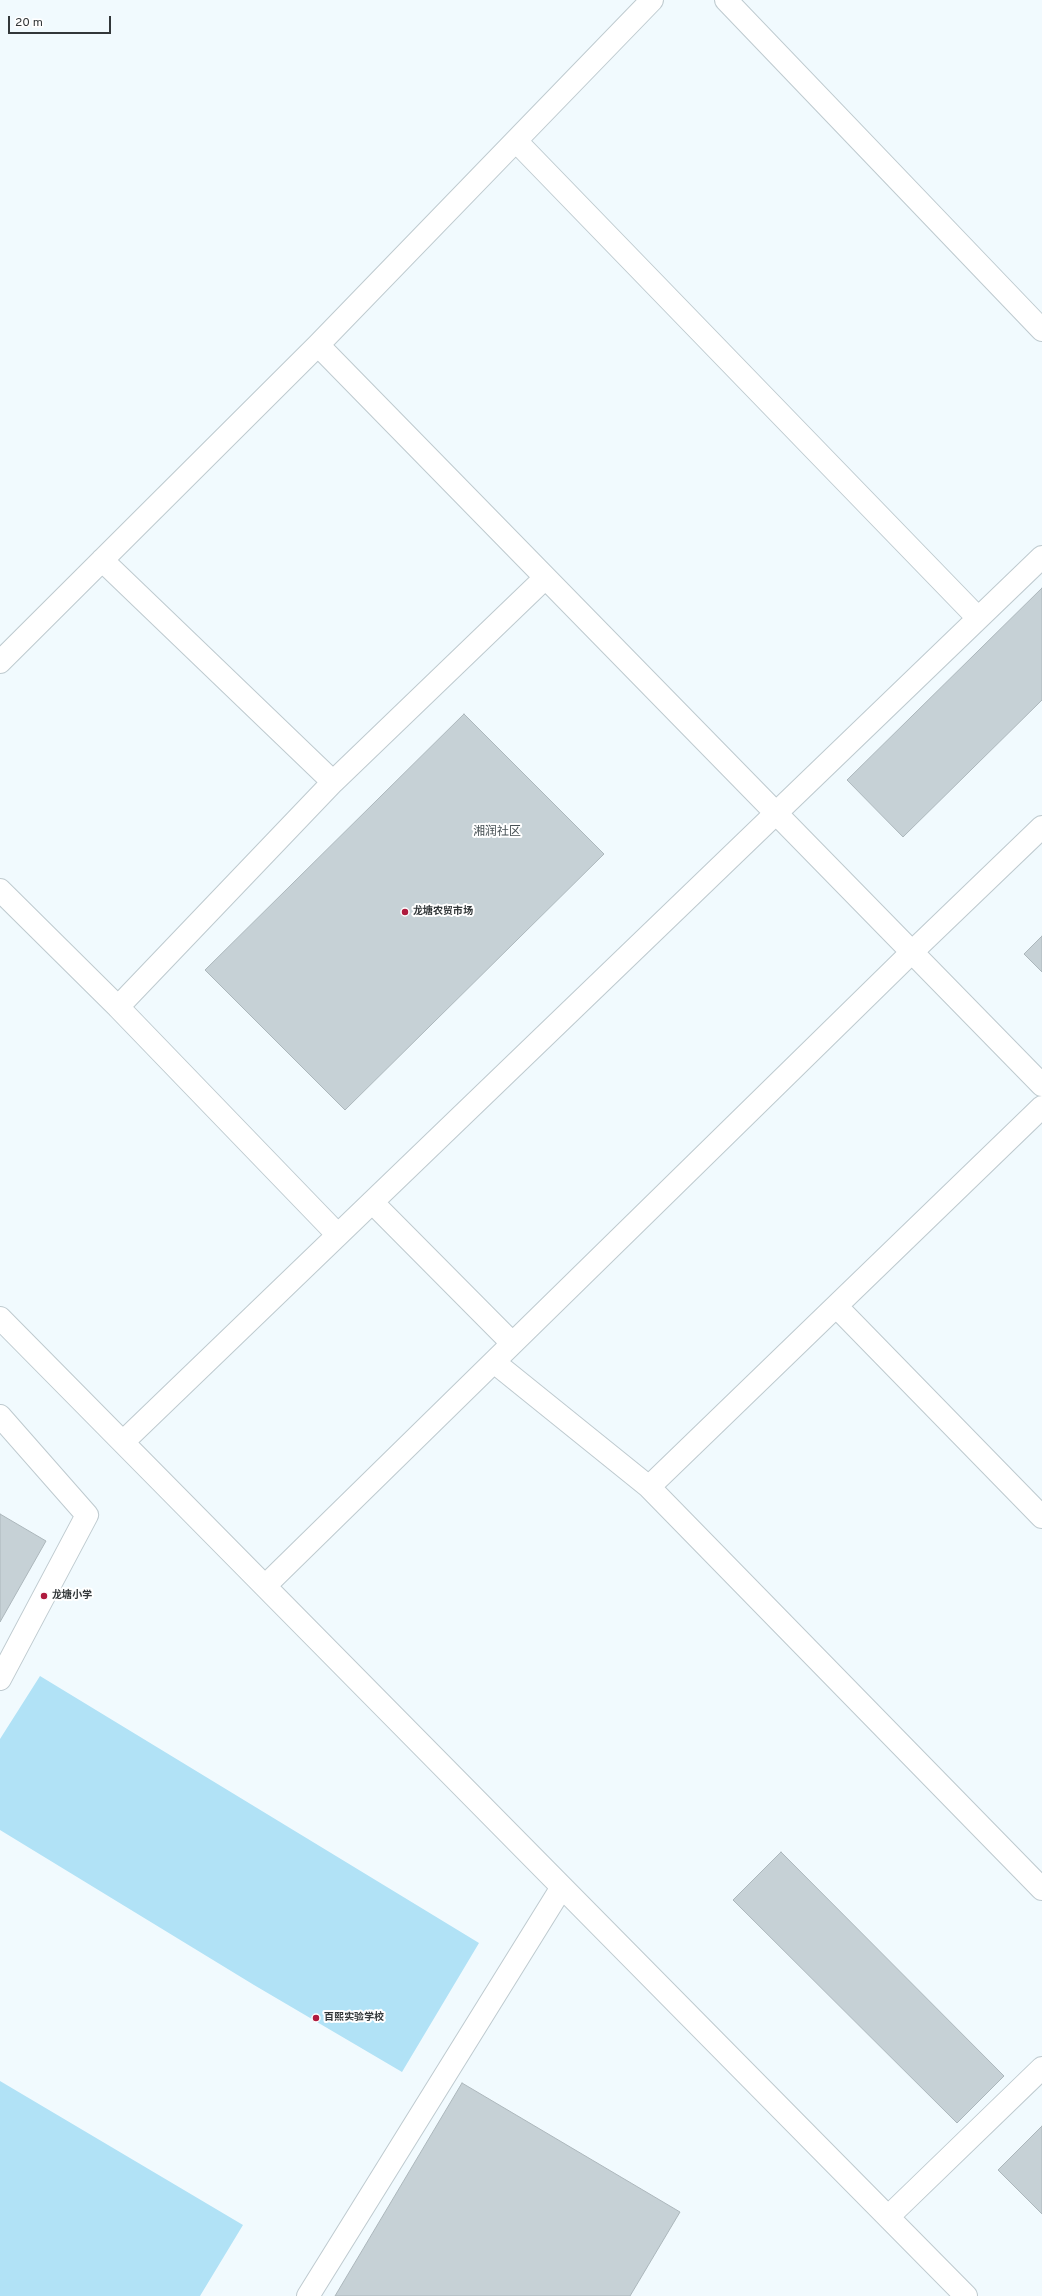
<!DOCTYPE html>
<html>
<head>
<meta charset="utf-8">
<style>
  body { margin:0 }
  #map { position:relative; width:1042px; height:2296px; overflow:hidden; background:#f1fafe; font-family:Overpass,sans-serif }
  canvas { display:block }
  .scale { position:absolute; left:8px; top:16px; width:103px; height:18px; box-sizing:border-box; border:2px solid #323739; border-top:0; padding-left:5px; font-size:12px; line-height:14px; white-space:nowrap; color:#323739; -webkit-text-stroke:3px #fff; paint-order:stroke }
</style>
</head>
<body>
<div id="map">
<canvas width="1042" height="2296"></canvas>
<div class="scale">20 m</div>
</div>
<script>
const g = document.querySelector('canvas').getContext('2d');
g.lineJoin = 'round';
function fill(path, color) { g.fillStyle = color; g.fill(path, 'evenodd'); }
const poly = rows => new Path2D(rows.map(r => 'M' + r).join(''));
function trace(path, color, width, dash) { g.strokeStyle = color; g.lineWidth = width; g.lineCap = dash ? 'butt' : 'round'; g.setLineDash(dash || []); g.stroke(path); }
function write(font, color, halo, rows, align = 'center') {
  g.font = font + ' Overpass,"Noto Sans SC",sans-serif'; g.lineWidth = 4; g.setLineDash([]); g.textBaseline = 'middle'; g.strokeStyle = halo; g.fillStyle = color; for (const [text, x, y, turn = 0] of rows) {
    g.save(); g.translate(x, y); g.rotate((+turn || 0) * Math.PI / 180); g.textAlign = isNaN(turn) ? turn : align; if (halo) g.strokeText(text, 0, 0); g.fillText(text, 0, 0); g.restore();
  }
}
fill(poly([
  [40,1676,479,1943,402,2072,254,1985,0,1830,0,1739],
  [0,2081,243,2225,200,2296,0,2296]
]), '#b1e2f6');
const building = poly([
  [1042,588,1042,700,903,837,847,780,1042,588],
  [464,714,604,854,345,1110,205,970,464,714],
  [1042,936,1042,972,1024,954,1042,936],
  [0,1514,46,1541,0,1622,0,1514],
  [781,1852,1004,2076,957,2123,733,1900,781,1852],
  [462,2083,680,2212,630,2296,335,2296,462,2083],
  [1042,2126,1042,2214,998,2170,1042,2126]
]);
fill(building, '#c6d1d6');
trace(building, '#acb7bc', 1);
const minor = poly([
  [726,0,1042,330],
  [516,141,978,618],
  [318,345,1042,1085],
  [102,560,333,782],
  [0,662,318,345,652,0],
  [0,890,118,1007,338,1235],
  [118,1007,333,782,545,578],
  [372,1202,512,1343],
  [836,1306,1042,1517],
  [0,1318,966,2296],
  [494,1362,649,1487,1042,1889],
  [0,1416,87,1515,0,1679],
  [123,1442,1042,557],
  [649,1487,1042,1107],
  [265,1586,912,952,1042,827],
  [888,2217,1042,2068],
  [308,2296,562,1887]
]);
trace(minor, '#becacf', 24);
trace(minor, '#fff', 22);
for (const [x, y, r, color] of [
  [405,912,4,"#af1b3e"],
  [44,1596,4,"#af1b3e"],
  [316,2018,4,"#af1b3e"]
]) { const dot = new Path2D(); dot.arc(x, y, r, 0, 2 * Math.PI); g.fillStyle = color; g.fill(dot); trace(dot, '#fff', 1.5); }
write('bold 10px', '#323739', '#fff', [
  ["龙塘农贸市场",413,912],
  ["龙塘小学",52,1596],
  ["百熙实验学校",324,2018]
], 'left');
write('12px', '#465054', '#fff', [
  ["湘润社区",497,833]
]);
</script>
</body>
</html>
